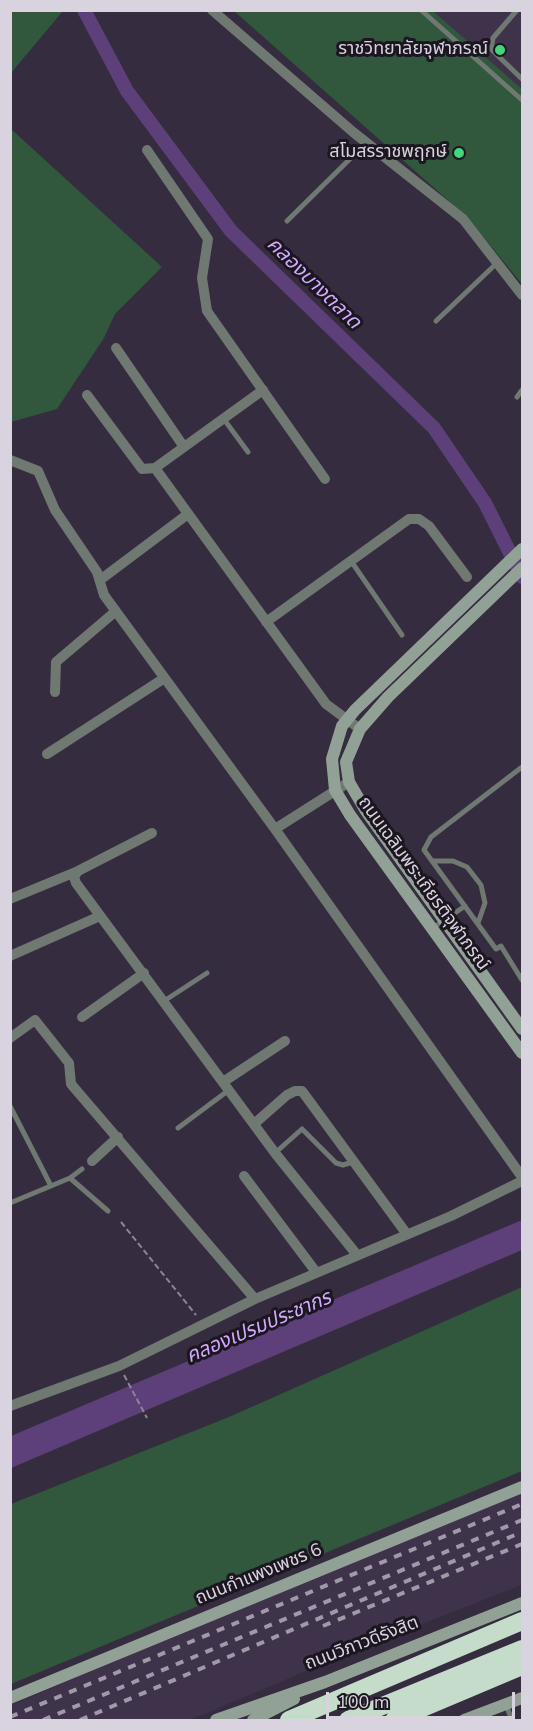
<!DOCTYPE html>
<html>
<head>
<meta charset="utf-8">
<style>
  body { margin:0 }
  #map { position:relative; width:533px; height:1731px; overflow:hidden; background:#352c3f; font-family:"Nunito Sans",sans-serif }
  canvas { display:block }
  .frame { position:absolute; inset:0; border:12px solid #d9d3df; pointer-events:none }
  .scale { position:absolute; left:326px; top:1692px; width:189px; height:27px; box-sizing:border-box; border:3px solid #d9d3df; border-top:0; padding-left:8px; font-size:18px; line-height:21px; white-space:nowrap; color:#d9d3df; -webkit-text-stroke:4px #1b161f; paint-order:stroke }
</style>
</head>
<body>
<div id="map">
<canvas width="533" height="1731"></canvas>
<div class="frame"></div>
<div class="scale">100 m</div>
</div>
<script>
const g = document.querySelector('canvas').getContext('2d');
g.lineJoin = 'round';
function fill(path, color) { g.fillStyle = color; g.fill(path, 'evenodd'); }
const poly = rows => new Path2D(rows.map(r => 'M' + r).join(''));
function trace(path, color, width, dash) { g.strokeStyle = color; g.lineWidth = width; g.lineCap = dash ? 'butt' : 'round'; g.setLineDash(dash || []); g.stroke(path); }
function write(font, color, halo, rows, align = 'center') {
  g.font = font + ' "Nunito Sans","Noto Sans Thai",sans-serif'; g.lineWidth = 6; g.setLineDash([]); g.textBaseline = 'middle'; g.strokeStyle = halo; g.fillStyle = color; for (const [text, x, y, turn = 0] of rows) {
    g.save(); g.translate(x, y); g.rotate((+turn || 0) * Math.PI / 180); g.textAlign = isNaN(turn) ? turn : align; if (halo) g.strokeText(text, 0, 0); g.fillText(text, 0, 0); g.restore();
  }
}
fill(poly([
  [433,11,522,11,522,89],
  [522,1486,522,1585,368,1645,190,1720,11,1720,10,1706]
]), '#3f334c');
fill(poly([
  [11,10,63,11,11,73,10,11],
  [234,11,433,11,522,89,522,284,467,217],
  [10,128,162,267,115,314,104,338,57,409,11,422],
  [522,1287,522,1471,11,1684,11,1504,229,1417]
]), '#31573c');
fill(poly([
  [522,1220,522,1250,11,1468,11,1436]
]), '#5d4079');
trace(poly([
  [84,10,127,91,231,231,434,428,485,503,522,577]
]), '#5d4079', 14);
trace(poly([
  [121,1222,196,1315],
  [124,1375,147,1418]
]), '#8d8595', 2, [6, 3]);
trace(poly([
  [421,10,522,100],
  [517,10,493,38,491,49,522,79],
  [287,221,366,143],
  [436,321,498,262],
  [517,397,522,390],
  [223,418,248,452],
  [351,561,402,635],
  [522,767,431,837,424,850,496,949,501,946,522,980],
  [434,861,453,861,467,867,481,885,485,903,478,923],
  [433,928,465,906],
  [164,1001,207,973],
  [10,1106,51,1186],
  [178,1128,229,1090],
  [275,1153,302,1129,336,1163,343,1165,353,1162],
  [70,1178,108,1211],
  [10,1203,70,1178,82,1169],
  [506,1705,512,1720]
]), '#6f7871', 5);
trace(poly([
  [212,10,353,132,463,219,522,295],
  [147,150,208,239,202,278,207,311,325,479],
  [116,348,184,447],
  [263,390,155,468,326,704,360,729],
  [87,395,142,469,155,468],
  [10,460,38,471,55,510,97,572,104,595,275,829,522,1177],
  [100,580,188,514],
  [266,622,409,519,419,519,429,526,467,577],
  [55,692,56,662,116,611],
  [47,754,163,679],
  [275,829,349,782],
  [152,833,78,871,74,877,76,883,275,1153,357,1255],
  [10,899,78,871],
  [10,956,100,916],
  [82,1017,144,973],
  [10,1038,35,1020,69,1063,71,1084,255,1299],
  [223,1082,285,1041],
  [254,1124,287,1095,295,1091,302,1091,406,1233],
  [92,1161,118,1137],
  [244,1176,316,1272],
  [10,1406,119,1366,255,1299,451,1216,522,1181]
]), '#6f7871', 10);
trace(poly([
  [522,549,355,710,342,726,332,759,335,790,350,815,522,1053],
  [522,568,388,697,360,729,346,762,349,782,366,811,522,1029],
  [10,1698,522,1487],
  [216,1720,325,1682,522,1603],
  [253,1720,294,1699],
  [464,1720,522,1698]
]), '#92a195', 12);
trace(poly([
  [289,1720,522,1621],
  [348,1720,522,1649],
  [394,1720,522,1666]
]), '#c5dcca', 18);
trace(poly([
  [323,1626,522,1544],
  [10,1717,522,1504],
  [43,1720,522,1520],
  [80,1720,522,1532]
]), '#a099a8', 4, [8, 8]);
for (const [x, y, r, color] of [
  [500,50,6,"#42d77b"],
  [459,153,6,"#42d77b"]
]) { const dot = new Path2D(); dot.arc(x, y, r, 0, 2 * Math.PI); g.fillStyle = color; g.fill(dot); trace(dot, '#1b161f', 2); }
write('18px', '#d9d3df', '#1b161f', [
  ["ราชวิทยาลัยจุฬาภรณ์",488,50],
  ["สโมสรราชพฤกษ์",447,153]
], 'right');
write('18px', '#d9d3df', '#1b161f', [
  ["ถนนเฉลิมพระเกียรติจุฬาภรณ์",423,884,54],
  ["ถนนกำแพงเพชร 6",259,1575,-22],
  ["ถนนวิภาวดีรังสิต",362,1644,-21]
]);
write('italic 20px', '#d3a9ff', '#1b161f', [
  ["คลองบางตลาด",313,284,44],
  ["คลองเปรมประชากร",259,1328,-23]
]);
</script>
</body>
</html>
